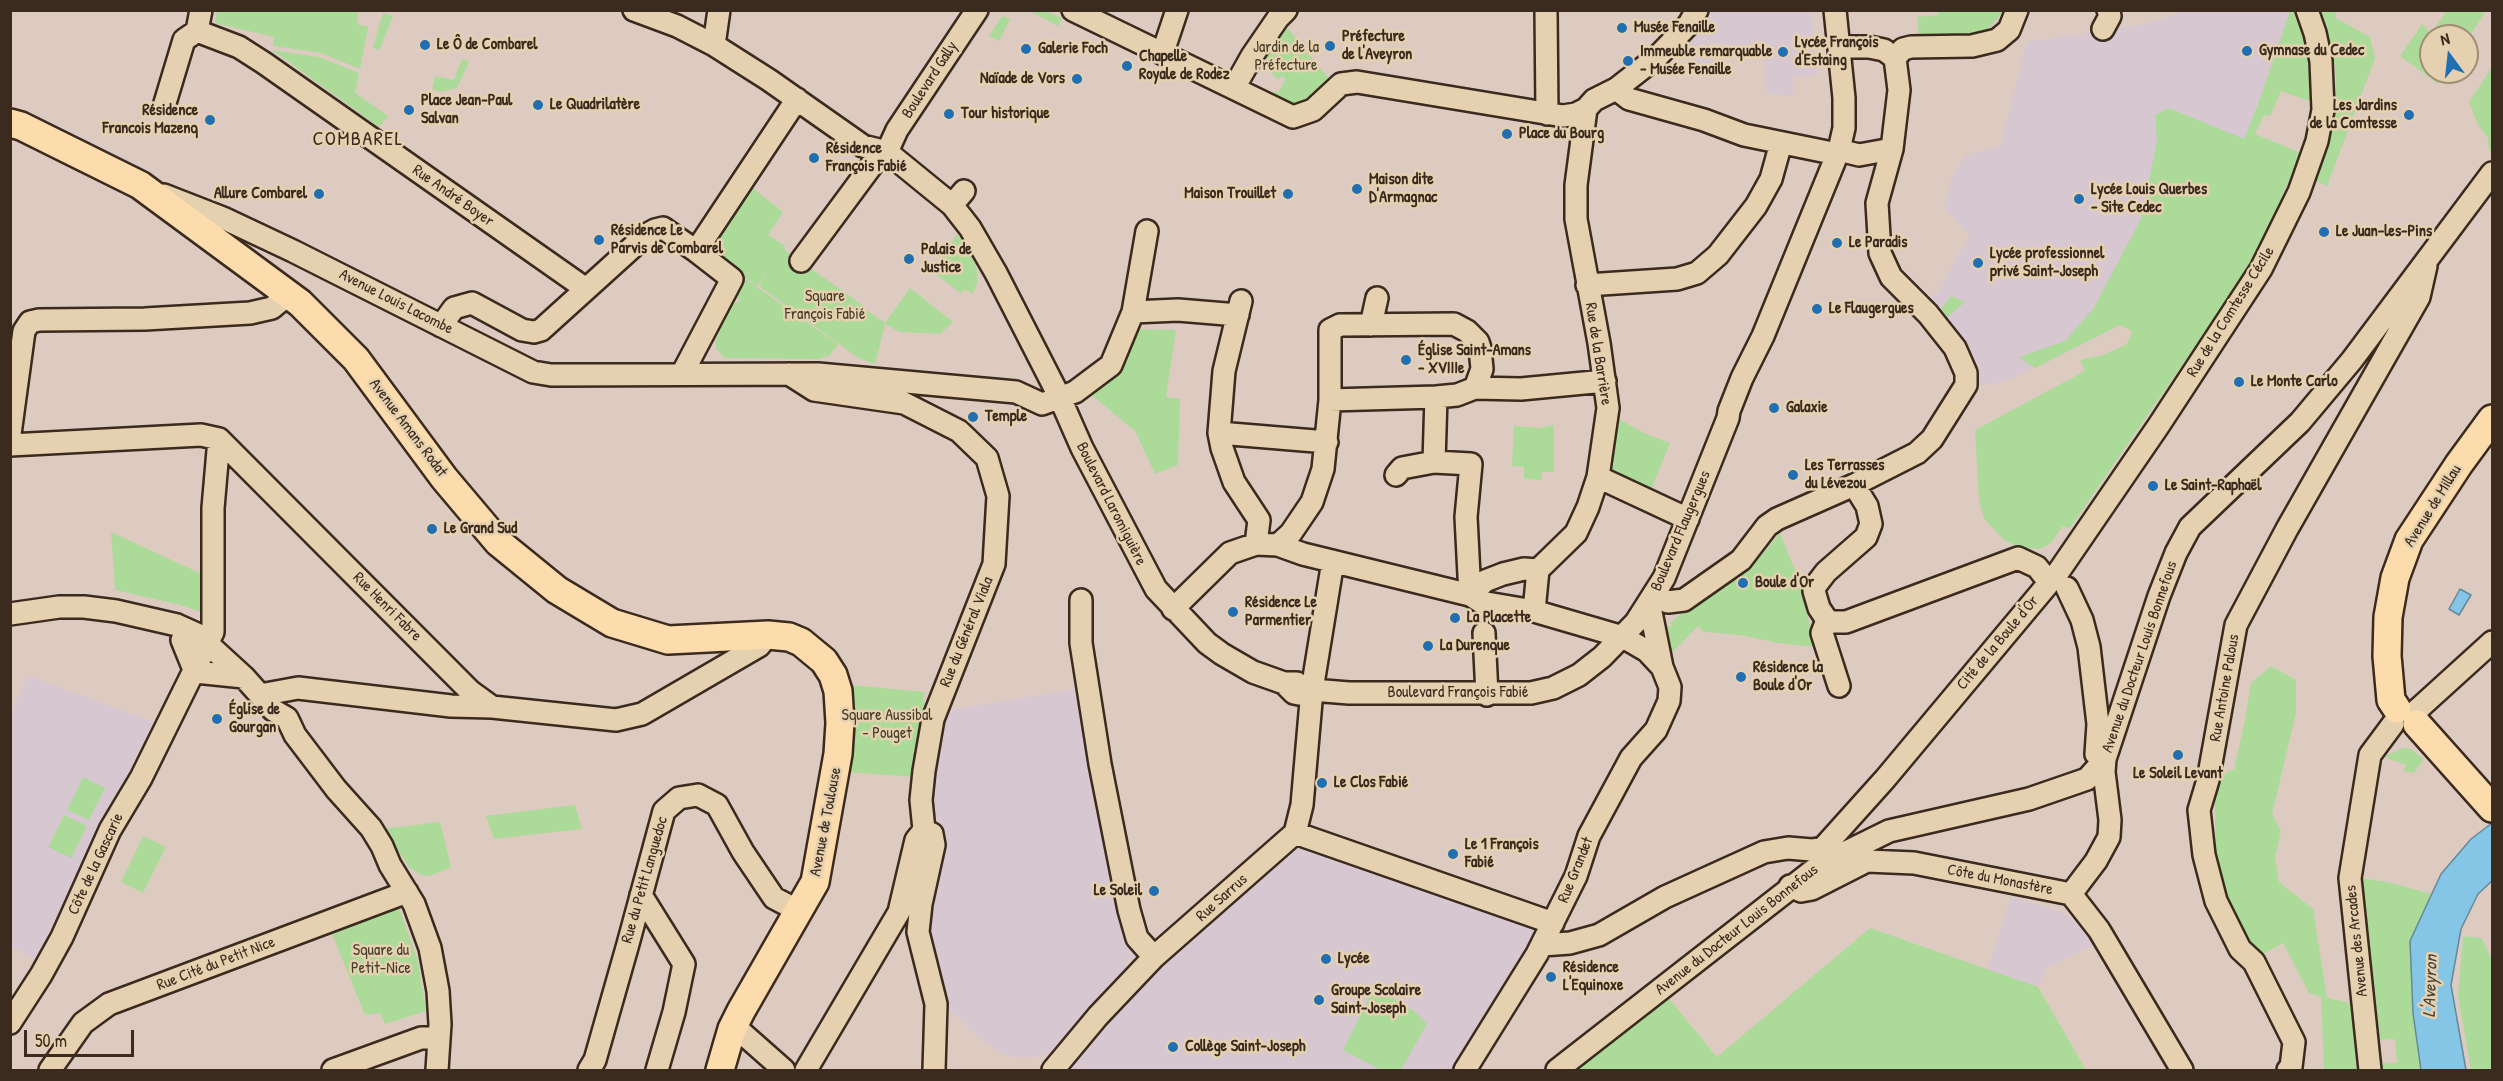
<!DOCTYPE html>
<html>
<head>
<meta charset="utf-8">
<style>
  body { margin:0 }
  #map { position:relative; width:2503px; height:1081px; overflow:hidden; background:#ddcbc2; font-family:"Patrick Hand",sans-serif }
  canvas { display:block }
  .frame { position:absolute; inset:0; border:12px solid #3b2a1e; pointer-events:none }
  .north { position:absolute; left:2419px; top:24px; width:60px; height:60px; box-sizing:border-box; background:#e5d1af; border:2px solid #a18e75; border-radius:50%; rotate:345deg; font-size:16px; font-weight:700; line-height:24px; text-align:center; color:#3b2a1e }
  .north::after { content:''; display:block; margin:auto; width:21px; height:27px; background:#1f6fb2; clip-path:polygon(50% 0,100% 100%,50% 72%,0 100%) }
  .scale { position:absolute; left:24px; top:1030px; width:110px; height:27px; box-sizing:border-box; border:3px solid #3b2a1e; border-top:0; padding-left:8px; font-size:18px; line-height:21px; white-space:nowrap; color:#3b2a1e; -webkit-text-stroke:4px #e5d1af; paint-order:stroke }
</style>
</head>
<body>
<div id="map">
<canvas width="2503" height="1081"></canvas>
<div class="frame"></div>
<div class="north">N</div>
<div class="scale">50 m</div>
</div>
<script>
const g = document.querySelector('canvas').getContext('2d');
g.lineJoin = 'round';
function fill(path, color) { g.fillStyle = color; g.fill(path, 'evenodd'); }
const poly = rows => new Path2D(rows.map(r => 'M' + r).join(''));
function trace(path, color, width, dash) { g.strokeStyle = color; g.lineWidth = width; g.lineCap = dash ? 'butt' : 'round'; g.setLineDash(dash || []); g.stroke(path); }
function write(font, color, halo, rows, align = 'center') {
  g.font = font + ' "Patrick Hand",sans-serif'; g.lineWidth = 5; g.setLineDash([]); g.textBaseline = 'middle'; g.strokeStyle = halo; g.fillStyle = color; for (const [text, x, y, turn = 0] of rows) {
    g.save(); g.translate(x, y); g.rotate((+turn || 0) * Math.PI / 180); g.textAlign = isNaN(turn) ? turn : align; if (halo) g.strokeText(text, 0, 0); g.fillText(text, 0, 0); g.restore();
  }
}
fill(poly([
  [1703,11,1812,11,1817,76,1793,76,1793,96,1767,93,1763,54,1750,55,1750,49,1710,42,1707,47,1717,57,1706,68,1692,61,1676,47],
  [2180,11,2290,11,2258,104,2244,139,2121,325,2007,381,1974,387,1958,345,1930,296,1937,294,1970,235,1944,208,1951,179,1966,155,2000,147,2027,42,2140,25,2165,19],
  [29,676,153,722,36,960,11,946,10,714],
  [1081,688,1126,927,1140,961,1131,958,1125,962,1128,970,1055,1051,1035,1057,1013,1057,1001,1053,978,1037,942,1001,926,945,927,807,944,711],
  [1299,842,1544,930,1456,1070,1064,1070,1100,1030,1180,945],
  [2011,897,2058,911,2078,922,2098,943,2048,967,2038,987,1987,970]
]), '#d7c7d0');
fill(poly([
  [359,10,357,24,368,27,360,69,321,53,273,46,274,37,215,23,217,11],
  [1028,10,1046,11,1062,18,1058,26],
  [2447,10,2486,11,2467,40,2467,36,2431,36,2431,72,2446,72,2438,84,2400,56,2422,24,2431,34],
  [1938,11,2004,11,1989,28,1984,30,1969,34,1919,38,1917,17,1938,15],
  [2290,11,2294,11,2303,32,2311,78,2312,102,2281,91,2270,116,2264,115,2255,134,2301,153,2253,262,2070,528,2063,526,2050,544,2040,549,2019,548,2003,539,1984,519,1979,500,1975,430,2085,371,2080,360,2103,355,2127,344,2132,331,2120,325,2035,368,2019,357,2065,341,2093,309,2141,219,2157,141,2155,115,2169,108,2244,139,2258,104],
  [2319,11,2335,11,2336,18,2370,37,2375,58,2327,186,2316,181,2336,82,2335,67],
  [383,13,393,16,379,51,373,47],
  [1002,16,1010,19,999,41,989,36],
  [1285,25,1331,81,1305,103,1291,106,1271,98,1274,91,1278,92,1286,79,1282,76,1278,79,1259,62],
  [272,50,319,57,359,73,355,93,388,116,379,127],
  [462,59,469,62,457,88,440,92,432,89,435,76,454,80],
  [2492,67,2492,152,2489,150,2488,138,2478,125,2469,102],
  [750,186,783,212,768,235,785,246,784,249,790,254,864,306,863,308,885,323,910,288,953,322,940,334,900,332,885,324,875,364,860,359,759,286,769,270,757,286,704,249],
  [957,234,971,252,977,271,977,283,973,294,965,289,961,293,935,274,934,270],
  [744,278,838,344,829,356,818,359,725,358,716,349,715,341,732,304,740,301,736,295],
  [1951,296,1965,302,1947,317,1941,309],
  [1132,329,1176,330,1166,397,1180,399,1178,465,1155,474,1135,431,1088,392],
  [1613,416,1644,433,1670,443,1651,490,1601,475],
  [1554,425,1554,472,1542,472,1542,480,1524,479,1524,467,1512,466,1514,426,1539,428],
  [111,532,208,577,206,614,180,605,115,590],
  [1780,533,1800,583,1815,647,1778,643,1740,635,1704,632,1698,626,1669,656,1665,627,1667,625,1669,627,1672,625,1670,623,1682,613,1692,610,1694,601,1751,561,1754,564],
  [2271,666,2296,680,2296,713,2272,814,2281,831,2275,857,2279,882,2313,909,2327,998,2354,1004,2363,1070,2324,1070,2321,997,2309,993,2283,943,2260,956,2233,913,2216,858,2214,779,2234,769,2245,720,2251,683],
  [849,685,925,692,923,702,932,704,924,718,913,777,848,772],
  [2402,748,2411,749,2424,759,2414,773,2404,771,2406,765,2384,757],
  [83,777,105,788,89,820,67,810],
  [575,805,582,829,494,839,486,816],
  [64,815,87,826,71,858,48,847],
  [440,822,451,867,430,876,421,875,410,868,383,829],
  [143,836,166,847,143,893,121,882],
  [2361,878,2387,882,2432,894,2410,941,2413,1013,2421,1070,2378,1070,2378,1064,2397,1063,2395,1039,2376,1040,2360,890],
  [399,908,418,961,426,1011,385,1024,380,1013,365,1015,332,934],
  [1870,928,2038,987,2086,1070,1570,1070,1666,995,1717,1057],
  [2463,936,2482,938,2492,961,2492,1070,2471,1070,2458,996],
  [1379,994,1398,1001,1414,1011,1427,1024,1401,1070,1381,1070,1343,1050,1370,995]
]), '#acda99');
const water = poly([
  [2460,589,2471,595,2459,615,2449,609,2460,589],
  [2492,823,2492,881,2478,894,2461,929,2451,985,2466,1070,2421,1070,2413,1013,2410,941,2441,874,2471,839,2492,823]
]);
fill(water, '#85c6e6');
trace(water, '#678896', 1.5);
const minor = poly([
  [634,10,677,26,714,45,769,80,863,146,887,152,952,205,970,228,996,273,1060,398,1082,448,1156,589,1207,643,1222,654,1253,672,1284,683,1297,683],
  [1073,10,1293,117,1313,110,1341,84,1357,82,1563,116,1576,114,1586,109,1594,100,1616,89,1657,57,1689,24,1697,10],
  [1546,10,1547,114],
  [2103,29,2110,16,2108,10],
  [197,31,239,47,264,63,586,289],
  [714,45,719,10],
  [1839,47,1869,47,1884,50,1895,58],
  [1163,52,1177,10],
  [1895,58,1903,49,1911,47,1972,46,1997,40,2009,30,2017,10],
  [1234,88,1252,56,1278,18,1286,10],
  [1616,89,1629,99,1704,120,1744,135,1837,154],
  [165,103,184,40,197,31,201,10],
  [1839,150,1859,155,1892,149],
  [164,195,223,218,293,251,533,372,551,375,818,374,1016,392,1042,404,1075,392,1111,365,1133,312,1147,231],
  [952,205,964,191],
  [801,261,875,161,887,152,897,130,977,10],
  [1587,285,1677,279,1697,273,1718,255,1756,206,1771,179,1781,143],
  [1241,301,1224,371,1219,433,1222,448,1234,482,1259,520,1256,544],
  [1133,312,1178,310,1238,315],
  [1371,325,1377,298],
  [441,326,454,308,472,303,522,330,534,332,541,330,646,235,655,230,663,228,696,251],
  [682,374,732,279,696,251,797,99],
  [789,374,814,390,904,403,959,431,987,458,998,496,994,564,933,719,924,771,921,800,924,830,916,840,899,912,806,1070],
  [1330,400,1436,397,1457,395,1475,388,1521,389,1605,381],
  [1219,433,1327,442],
  [10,434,24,331,30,322,39,320,145,319,250,313,272,308,289,294],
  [10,445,201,435,219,439,470,691,492,707],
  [1434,462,1436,397],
  [1396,475,1402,468,1434,462,1471,464,1466,517,1470,595],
  [1598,477,1688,519],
  [1854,485,1867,506,1871,524,1866,537,1826,572,1816,585,1814,591,1819,608,1827,620,1834,622,1846,622,2018,558,2037,567,2049,582],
  [1278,545,1291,533,1312,502,1323,469,1330,400,1330,330,1340,325,1454,324,1467,331,1478,342,1480,348,1482,369,1475,388],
  [2067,588,2082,620,2089,647,2098,724,2096,754,2105,759],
  [1470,595,1485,581,1503,574,1524,569,1538,570],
  [1654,595,1668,602,1684,600,1741,560,1767,526,1777,519,1854,485,1917,453,1932,439,1966,385,1966,373,1955,348,1928,314,1891,277,1880,253,1877,203,1892,149,1899,90,1895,58],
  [1081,600,1081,643,1100,764,1129,910,1137,938,1154,957],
  [1173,609,1230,553,1256,544,1278,545,1303,554,1470,595,1481,602,1534,611,1623,637,1647,651,1662,667],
  [1534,611,1538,570,1576,533,1588,507,1598,477,1608,408,1599,343,1576,219,1576,185,1586,109],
  [10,614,59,607,84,607,116,611,177,625,197,634,244,677,268,704],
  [1827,620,1822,633,1839,686],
  [1484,633,1487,695],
  [182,640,195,672],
  [195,672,244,677],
  [1284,683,1294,693,1299,694,1312,690,1349,693,1531,693,1553,688,1579,675,1602,657,1636,622,1664,578,1728,418,1729,411,1742,378,1763,336,1839,150,1844,128,1844,98,1835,10],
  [260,695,298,688,451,706,492,707,616,720,642,714,759,646,768,635],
  [273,710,287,718,295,735,336,789,371,828,382,846,390,865,414,904,430,948,438,991,440,1024,437,1070],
  [2416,711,2492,642],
  [924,830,932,834,934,845,921,904,918,932,936,1004,934,1070],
  [1295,833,1553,923],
  [1820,865,1823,848,1885,779,2059,571,2159,425,2261,269,2299,192,2317,141,2323,110,2321,61,2315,33,2307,10],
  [1790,886,1801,891,1812,889,1867,861,1914,863,2071,894],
  [2071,894,2099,930,2182,1070],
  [2071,894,2096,861,2109,837,2110,820,2104,772,2105,759],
  [641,895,684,964,674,1012,657,1070],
  [1542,945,1570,943,1599,935,1665,897,1764,852,1788,848,1812,850,1823,848],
  [10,1023,41,975,62,937,110,830,141,778,213,632,213,508,219,439],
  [732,1029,741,1032,784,1070],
  [50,1070,83,1023,109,1004,407,892],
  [333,1070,421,1038,439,1038],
  [589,1070,595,1060,628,944,664,811,679,798,698,795,717,805,743,852,774,898,799,911],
  [1053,1070,1098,1016,1154,957,1295,833,1302,805,1312,690,1333,561],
  [1465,1070,1537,954,1576,876,1589,836,1631,758,1656,730,1669,701,1670,687,1662,667,1649,602],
  [1557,1070,1820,865,1889,831,2029,799,2087,779,2105,759,2159,596,2176,553,2190,527,2300,422,2352,360,2492,173],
  [2288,1070,2291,1067,2294,1042,2254,962,2240,949,2216,901,2204,855,2199,810,2208,780,2236,625,2287,529,2419,297,2426,266],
  [2370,1070,2350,878,2370,755,2393,724]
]);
const major = poly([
  [10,123,21,126,140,185,300,303,356,359,444,478,498,542,557,590,612,623,668,640,768,635,789,637,801,642,824,661,833,675,838,691,840,723,838,754,815,882,741,1011,732,1029,720,1070],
  [2397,709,2391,700,2387,656,2388,617,2395,578,2409,540,2459,464,2492,419],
  [2417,724,2492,808]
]);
trace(minor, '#3b2a1e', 26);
trace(major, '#3b2a1e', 32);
trace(minor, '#e5d1af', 21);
trace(major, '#fcdcac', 27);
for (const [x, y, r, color] of [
  [1622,28,6,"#1f6fb2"],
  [425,45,6,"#1f6fb2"],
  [1330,46,6,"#1f6fb2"],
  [1026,49,6,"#1f6fb2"],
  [2247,51,6,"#1f6fb2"],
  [1783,52,6,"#1f6fb2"],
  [1628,61,6,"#1f6fb2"],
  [1127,66,6,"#1f6fb2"],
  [1077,79,6,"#1f6fb2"],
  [538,105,6,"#1f6fb2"],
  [409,110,6,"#1f6fb2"],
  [949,114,6,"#1f6fb2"],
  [2409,115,6,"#1f6fb2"],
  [210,120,6,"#1f6fb2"],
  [1507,134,6,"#1f6fb2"],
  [814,158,6,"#1f6fb2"],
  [1357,189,6,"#1f6fb2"],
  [319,194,6,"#1f6fb2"],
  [1288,194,6,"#1f6fb2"],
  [2079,199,6,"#1f6fb2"],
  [2324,232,6,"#1f6fb2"],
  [599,240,6,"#1f6fb2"],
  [1837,243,6,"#1f6fb2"],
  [909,259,6,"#1f6fb2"],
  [1978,263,6,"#1f6fb2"],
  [1817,309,6,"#1f6fb2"],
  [1406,360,6,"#1f6fb2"],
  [2239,382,6,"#1f6fb2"],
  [1774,408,6,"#1f6fb2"],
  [973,417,6,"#1f6fb2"],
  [1793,475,6,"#1f6fb2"],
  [2153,486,6,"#1f6fb2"],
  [432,529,6,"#1f6fb2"],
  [1743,583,6,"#1f6fb2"],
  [1233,612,6,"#1f6fb2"],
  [1455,618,6,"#1f6fb2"],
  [1428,646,6,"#1f6fb2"],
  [1741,677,6,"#1f6fb2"],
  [217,719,6,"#1f6fb2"],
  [2178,755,6,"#1f6fb2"],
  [1322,783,6,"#1f6fb2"],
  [1453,854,6,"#1f6fb2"],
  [1154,891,6,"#1f6fb2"],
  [1326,959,6,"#1f6fb2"],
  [1551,977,6,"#1f6fb2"],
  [1319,1000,6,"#1f6fb2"],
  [1173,1047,6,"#1f6fb2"]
]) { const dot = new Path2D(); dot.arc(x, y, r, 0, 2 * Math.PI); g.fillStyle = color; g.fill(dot); trace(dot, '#e5d1af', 2); }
write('bold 16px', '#3b2a1e', '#e5d1af', [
  ["Musée Fenaille",1634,28],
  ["Préfecture",1342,37],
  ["de l'Aveyron",1342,55],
  ["Lycée François",1795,43],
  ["d'Estaing",1795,61],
  ["Le Ô de Combarel",437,45],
  ["Galerie Foch",1038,49],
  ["Gymnase du Cedec",2259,51],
  ["Immeuble remarquable",1640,52],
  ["- Musée Fenaille",1640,70],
  ["Chapelle",1139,57],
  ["Royale de Rodez",1139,75],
  ["Naïade de Vors",1065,79,"right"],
  ["Place Jean-Paul",421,101],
  ["Salvan",421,119],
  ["Le Quadrilatère",550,105],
  ["Les Jardins",2397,106,"right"],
  ["de la Comtesse",2397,124,"right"],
  ["Résidence",198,111,"right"],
  ["Francois Mazenq",198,129,"right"],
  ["Tour historique",961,114],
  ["Place du Bourg",1519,134],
  ["Résidence",826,149],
  ["François Fabié",826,167],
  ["Maison dite",1369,180],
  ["D'Armagnac",1369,198],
  ["Lycée Louis Querbes",2091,190],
  ["- Site Cedec",2091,208],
  ["Allure Combarel",307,194,"right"],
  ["Maison Trouillet",1276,194,"right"],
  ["Résidence Le",611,231],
  ["Parvis de Combarel",611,249],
  ["Le Juan-les-Pins",2336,232],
  ["Le Paradis",1849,243],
  ["Palais de",921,250],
  ["Justice",921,268],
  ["Lycée professionnel",1990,254],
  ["privé Saint-Joseph",1990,272],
  ["Le Flaugergues",1829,309],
  ["Église Saint-Amans",1418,351],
  ["- XVIIIe",1418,369],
  ["Le Monte Carlo",2251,382],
  ["Galaxie",1786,408],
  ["Temple",985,417],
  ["Les Terrasses",1805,466],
  ["du Lévezou",1805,484],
  ["Le Saint-Raphaël",2165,486],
  ["Le Grand Sud",444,529],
  ["Boule d'Or",1755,583],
  ["Résidence Le",1245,603],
  ["Parmentier",1245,621],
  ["La Placette",1467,618],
  ["La Durenque",1440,646],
  ["Résidence la",1753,668],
  ["Boule d'Or",1753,686],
  ["Église de",229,710],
  ["Gourgan",229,728],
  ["Le Soleil Levant",2178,774,"center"],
  ["Le Clos Fabié",1334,783],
  ["Le 1 François",1465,845],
  ["Fabié",1465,863],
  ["Le Soleil",1142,891,"right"],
  ["Lycée",1338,959],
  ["Résidence",1563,968],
  ["L'Equinoxe",1563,986],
  ["Groupe Scolaire",1331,991],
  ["Saint-Joseph",1331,1009],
  ["Collège Saint-Joseph",1185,1047]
], 'left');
write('16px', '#463c2a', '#e5d1af', [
  ["Jardin de la",1286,48],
  ["Préfecture",1286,66],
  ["Square",825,297],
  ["François Fabié",825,315],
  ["Square Aussibal",887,716],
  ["- Pouget",887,734],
  ["Square du",381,951],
  ["Petit-Nice",381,969]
]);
write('16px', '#3b2a1e', '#e5d1af', [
  ["Boulevard Gally",930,80,-57],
  ["Rue André Boyer",453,196,35],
  ["Avenue Louis Lacombe",396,302,27],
  ["Rue de la Comtesse Cécile",2231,312,-58],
  ["Rue de la Barrière",1598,354,81],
  ["Avenue Amans Rodat",408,428,53],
  ["Boulevard Laromiguière",1111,504,63],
  ["Avenue de Millau",2433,506,-58],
  ["Boulevard Flaugergues",1681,531,-67],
  ["Rue Henri Fabre",387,607,45],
  ["Rue du Général Viala",967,632,-68],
  ["Cité de la Boule d'Or",1998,643,-50],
  ["Avenue du Docteur Louis Bonnefous",2140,657,-71],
  ["Rue Antoine Palous",2225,688,-80],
  ["Boulevard François Fabié",1458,693],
  ["Avenue de Toulouse",826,822,-79],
  ["Côte de la Gascarie",96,864,-65],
  ["Rue Grandet",1576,870,-68],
  ["Rue du Petit Languedoc",645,880,-74],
  ["Côte du Monastère",2000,880,11],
  ["Rue Sarrus",1222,898,-42],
  ["Avenue du Docteur Louis Bonnefous",1737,930,-38],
  ["Avenue des Arcades",2357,941,-96],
  ["Rue Cité du Petit Nice",216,964,-21]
]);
write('italic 18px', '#46413c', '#e5d1af', [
  ["L'Aveyron",2431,986,-88]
]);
g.letterSpacing = '1.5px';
write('20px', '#3b2a1e', '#e5d1af', [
  ["COMBAREL",358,140]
]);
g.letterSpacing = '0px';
</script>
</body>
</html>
